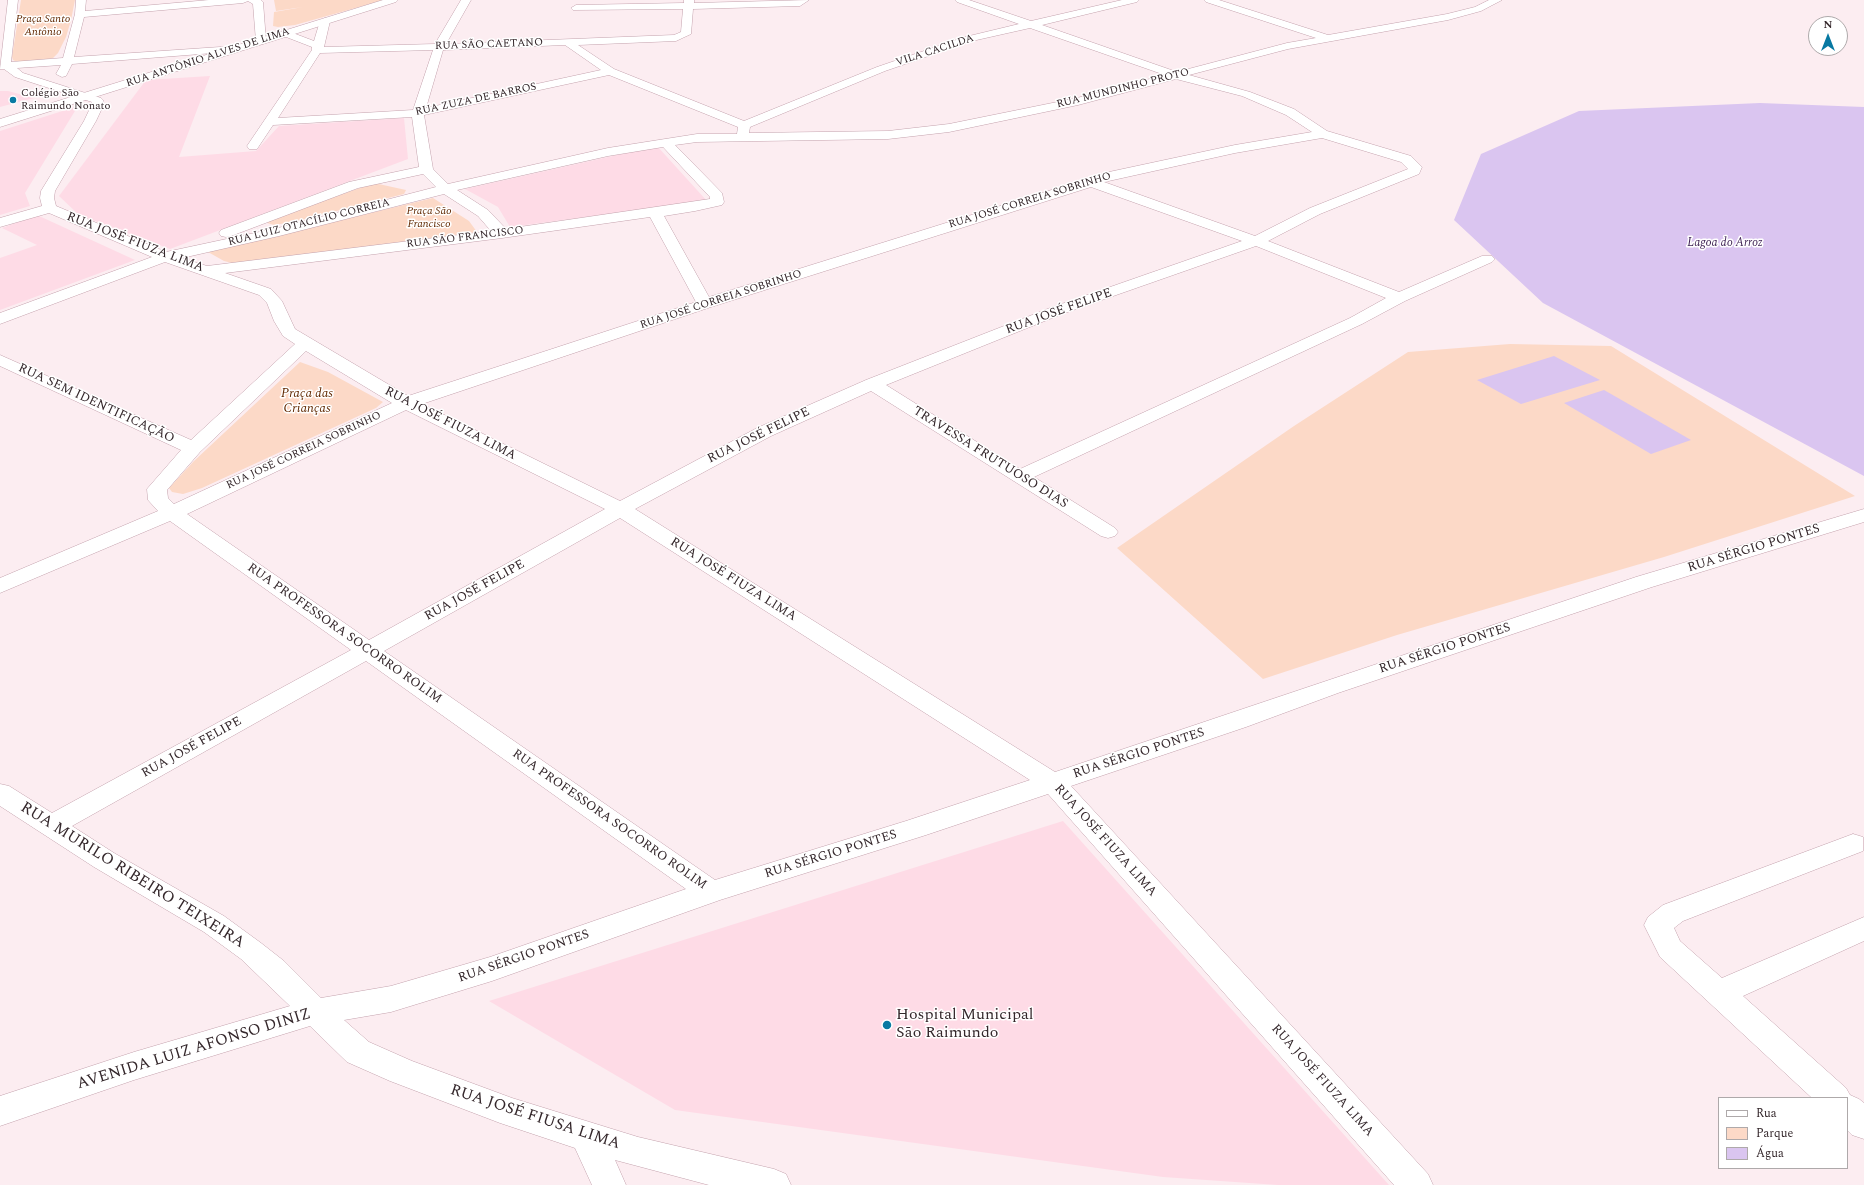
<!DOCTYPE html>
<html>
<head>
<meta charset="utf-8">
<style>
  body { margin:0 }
  #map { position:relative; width:1864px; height:1185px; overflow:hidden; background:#fcedf1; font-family:Spectral,serif }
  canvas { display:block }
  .legend { position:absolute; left:1718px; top:1097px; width:130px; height:72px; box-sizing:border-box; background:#fff; border:1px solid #aea9aa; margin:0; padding:5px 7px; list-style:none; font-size:12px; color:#34272b }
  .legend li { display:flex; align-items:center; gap:8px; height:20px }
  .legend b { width:20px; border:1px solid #aea9aa }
  .north { position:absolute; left:1808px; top:16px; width:40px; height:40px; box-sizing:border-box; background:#fff; border:1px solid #aea9aa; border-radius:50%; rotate:0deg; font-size:11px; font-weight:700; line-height:16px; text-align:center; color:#34272b }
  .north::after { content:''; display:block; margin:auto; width:14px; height:18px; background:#0879a2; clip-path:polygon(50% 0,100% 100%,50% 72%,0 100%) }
</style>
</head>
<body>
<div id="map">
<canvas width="1864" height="1185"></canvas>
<ul class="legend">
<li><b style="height:5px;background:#fff"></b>Rua</li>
<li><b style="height:11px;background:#fcd9c7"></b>Parque</li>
<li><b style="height:11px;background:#dac5f0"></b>Água</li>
</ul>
<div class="north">N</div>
</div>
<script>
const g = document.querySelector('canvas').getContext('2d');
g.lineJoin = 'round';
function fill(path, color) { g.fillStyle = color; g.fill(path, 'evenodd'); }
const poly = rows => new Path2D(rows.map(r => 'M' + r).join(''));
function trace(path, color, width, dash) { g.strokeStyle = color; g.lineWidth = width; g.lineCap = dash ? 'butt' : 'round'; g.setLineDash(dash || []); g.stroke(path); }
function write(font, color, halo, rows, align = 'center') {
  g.font = font + ' Spectral,serif'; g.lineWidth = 3; g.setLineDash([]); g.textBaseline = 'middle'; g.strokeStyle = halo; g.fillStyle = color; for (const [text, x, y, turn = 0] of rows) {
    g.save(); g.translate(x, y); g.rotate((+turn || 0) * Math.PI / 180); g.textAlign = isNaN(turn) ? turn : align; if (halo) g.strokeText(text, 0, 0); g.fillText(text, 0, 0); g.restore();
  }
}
fill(poly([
  [210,76,179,157,256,151,279,126,404,118,408,159,170,249,79,215,59,196,146,80],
  [0,91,8,91,34,98,0,107],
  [78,106,25,193,30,206,0,215,0,131],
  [657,146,707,201,510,227,498,207,465,189],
  [37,215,135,260,0,310,0,258,37,245,2,228],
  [1063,821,1389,1185,1278,1185,1163,1177,675,1110,489,1001]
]), '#fedbe6');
fill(poly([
  [21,0,75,0,71,20,66,37,58,53,53,58,34,62,17,62,13,60,12,57],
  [274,0,384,0,295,25,278,27,273,26,274,12,303,7,276,11],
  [374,183,406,190,404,194,293,222,274,225,267,223,274,218],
  [433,198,469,221,477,232,236,264,224,261,208,252],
  [1510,344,1611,346,1855,496,1664,557,1397,635,1263,679,1117,548,1294,426,1408,352],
  [300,362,328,372,383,402,376,408,202,488,183,494,172,492,169,488,194,461]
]), '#fcd9c7');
fill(poly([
  [1760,103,1864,107,1864,476,1543,303,1454,220,1481,154,1579,111],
  [1554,356,1600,380,1521,404,1477,380],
  [1604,390,1646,414,1691,440,1651,454,1564,403]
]), '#dac5f0');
const minor = poly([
  [8,0,18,0,11,62,63,58,75,14,76,0,86,0,85,11,209,0,261,0,263,2,266,41,265,43,261,44,256,41,253,4,248,1,243,3,84,17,74,57,235,46,240,49,239,51,72,64,66,76,62,77,56,74,61,65,17,68,23,73,101,98,103,100,104,104,96,121,55,191,54,198,56,206,166,252,278,228,436,187,423,174,358,188,231,236,226,237,221,236,219,233,221,230,349,182,419,167,412,117,273,125,257,149,249,149,247,146,312,50,312,47,281,35,280,33,285,30,314,41,320,21,325,18,330,21,324,47,435,44,461,0,471,0,446,44,674,35,681,32,683,9,573,10,571,8,576,5,684,3,684,0,694,0,694,3,809,0,800,6,693,9,691,34,676,41,578,45,614,69,744,121,877,67,965,37,1019,24,957,2,955,0,969,0,1031,21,1122,0,1139,0,1137,2,1042,25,1177,72,1287,43,1316,38,1206,2,1204,0,1219,0,1328,35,1447,14,1475,7,1489,0,1502,0,1481,11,1448,20,1288,49,1189,75,1250,92,1294,109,1327,131,1411,156,1422,167,1419,174,1320,214,1268,241,1399,292,1482,256,1492,256,1495,259,1492,262,1405,301,1362,324,1034,477,1115,528,1118,532,1115,536,1108,538,1101,536,871,391,771,436,635,509,1055,772,1636,577,1864,509,1864,522,1652,587,1338,693,1246,727,1071,786,1428,1174,1433,1185,1394,1185,1048,794,926,835,720,900,492,981,391,1012,344,1020,369,1042,412,1061,512,1098,638,1137,774,1169,786,1174,791,1185,709,1185,615,1160,626,1185,592,1185,575,1148,500,1123,390,1081,347,1062,310,1026,134,1080,0,1126,0,1096,134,1052,290,1006,241,959,204,932,94,867,0,806,0,784,9,786,52,813,351,650,170,521,0,593,0,578,158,511,148,500,147,489,181,450,0,366,0,355,191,440,295,344,283,336,274,321,267,303,259,295,165,262,0,324,0,313,152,257,49,213,0,227,0,218,42,206,40,198,41,191,84,121,92,104,92,102,15,77,4,69,0,69,8,0],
  [1030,28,1165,75,1077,98,949,124,888,131,749,133,750,127,885,71,972,41,1030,28],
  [565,45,601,70,426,108,443,50,565,45],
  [433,50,413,110,278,118,320,53,433,50],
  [609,75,738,127,737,134,697,134,608,148,448,184,433,169,424,115,609,75],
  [1176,79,1242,96,1286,115,1312,132,1235,145,1109,172,709,297,664,216,695,211,722,205,724,202,722,193,675,145,697,142,888,139,949,132,1078,105,1176,79],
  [1322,138,1401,162,1408,169,1310,208,1255,236,1104,182,1235,153,1322,138],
  [663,147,710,197,710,199,506,229,488,210,457,190,608,156,663,147],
  [1091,187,1242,241,1050,308,866,380,757,428,620,501,422,404,711,307,1091,187],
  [444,194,478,216,491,231,207,266,182,258,279,236,444,194],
  [650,217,696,302,408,396,295,329,282,301,271,289,225,273,502,238,650,217],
  [1256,246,1386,298,1350,318,1020,469,886,385,1062,314,1256,246],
  [306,351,392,403,174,504,168,498,167,490,200,452,306,351],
  [406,410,605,509,369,640,187,514,406,410],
  [620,518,1030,780,906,821,715,880,384,651,620,518],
  [366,661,686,889,490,957,391,986,321,998,284,961,261,943,224,916,114,853,72,826,366,661],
  [1853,834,1863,837,1863,851,1683,921,1674,928,1680,941,1722,978,1864,917,1864,941,1743,996,1846,1088,1850,1095,1859,1099,1864,1103,1864,1139,1852,1135,1847,1130,1847,1098,1812,1098,1660,957,1644,925,1648,917,1663,905,1853,834]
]);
const major = poly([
  [383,0,398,0,396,2,0,127,0,119,383,0]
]);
trace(minor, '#c4a2ad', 1);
trace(major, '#c4a2ad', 1);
fill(minor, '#fff');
fill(major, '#fff');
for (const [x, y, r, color] of [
  [13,100,4,"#0879a2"],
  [887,1025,5,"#0879a2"]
]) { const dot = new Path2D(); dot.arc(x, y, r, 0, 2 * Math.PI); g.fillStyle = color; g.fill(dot); trace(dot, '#fff', 1.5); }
write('italic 11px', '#602801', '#fff', [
  ["Praça Santo",43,20],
  ["Antônio",43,33],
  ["Praça São",429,212],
  ["Francisco",429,225]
]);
write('11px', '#34272b', '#fff', [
  ["RUA SÃO CAETANO",489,45,-2],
  ["VILA CACILDA",935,51,-18],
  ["RUA ANTÔNIO ALVES DE LIMA",208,58,-18],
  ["RUA MUNDINHO PROTO",1123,89,-14],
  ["RUA ZUZA DE BARROS",476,100,-12],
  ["RUA JOSÉ CORREIA SOBRINHO",1030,201,-17],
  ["RUA LUIZ OTACÍLIO CORREIA",309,223,-14],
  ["RUA SÃO FRANCISCO",465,238,-7],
  ["RUA JOSÉ CORREIA SOBRINHO",721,300,-18],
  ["RUA JOSÉ CORREIA SOBRINHO",304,451,-25]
]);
write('11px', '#34272b', '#fff', [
  ["Colégio São",21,94],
  ["Raimundo Nonato",21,107]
], 'left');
write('italic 12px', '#391c4f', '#fff', [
  ["Lagoa do Arroz",1725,244]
]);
write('13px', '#34272b', '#fff', [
  ["RUA JOSÉ FIUZA LIMA",135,243,21],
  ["RUA JOSÉ FELIPE",1059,312,-20],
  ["RUA SEM IDENTIFICAÇÃO",96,404,25],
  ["RUA JOSÉ FIUZA LIMA",450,424,27],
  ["RUA JOSÉ FELIPE",759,436,-26],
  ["TRAVESSA FRUTUOSO DIAS",990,458,32],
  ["RUA SÉRGIO PONTES",1754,549,-17],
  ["RUA JOSÉ FIUZA LIMA",733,580,32],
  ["RUA JOSÉ FELIPE",475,591,-29],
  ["RUA PROFESSORA SOCORRO ROLIM",344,634,35],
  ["RUA SÉRGIO PONTES",1445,649,-18],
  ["RUA JOSÉ FELIPE",192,748,-29],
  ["RUA SÉRGIO PONTES",1139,754,-18],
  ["RUA PROFESSORA SOCORRO ROLIM",609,820,35],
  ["RUA JOSÉ FIUZA LIMA",1105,841,48],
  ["RUA SÉRGIO PONTES",831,855,-17],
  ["RUA SÉRGIO PONTES",524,957,-19],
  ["RUA JOSÉ FIUZA LIMA",1322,1081,48]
]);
write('italic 13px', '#602801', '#fff', [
  ["Praça das",307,394],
  ["Crianças",307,409]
]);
write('16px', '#34272b', '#fff', [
  ["RUA MURILO RIBEIRO TEIXEIRA",132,876,32],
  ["AVENIDA LUIZ AFONSO DINIZ",194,1050,-17],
  ["RUA JOSÉ FIUSA LIMA",535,1118,18]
]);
write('16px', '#34272b', '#fff', [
  ["Hospital Municipal",896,1016],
  ["São Raimundo",896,1034]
], 'left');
</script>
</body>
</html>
